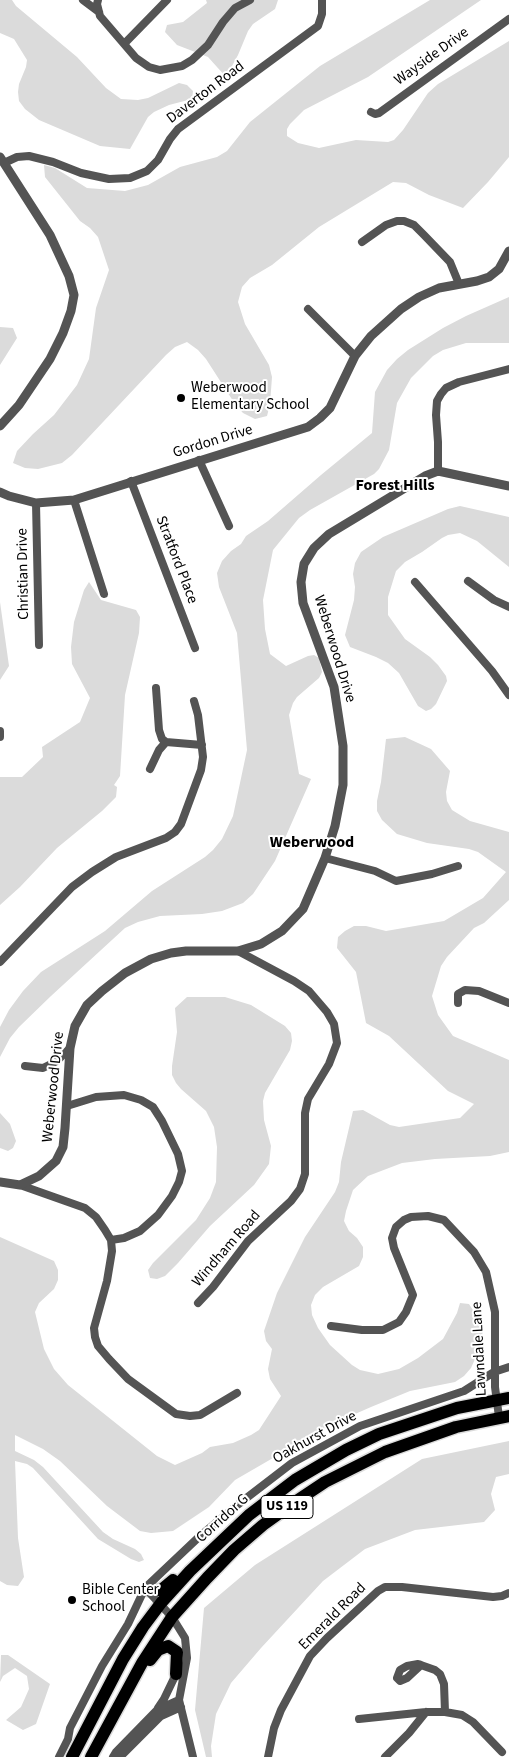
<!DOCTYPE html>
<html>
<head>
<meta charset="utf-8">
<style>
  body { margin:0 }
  canvas { display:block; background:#fff }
</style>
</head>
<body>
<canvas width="509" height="1757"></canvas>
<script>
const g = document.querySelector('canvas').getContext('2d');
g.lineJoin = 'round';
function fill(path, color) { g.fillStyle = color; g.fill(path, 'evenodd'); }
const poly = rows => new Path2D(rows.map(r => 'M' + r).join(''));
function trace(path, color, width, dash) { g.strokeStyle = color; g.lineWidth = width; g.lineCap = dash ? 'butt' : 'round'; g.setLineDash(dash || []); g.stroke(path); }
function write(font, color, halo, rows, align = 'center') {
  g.font = font + ' "Source Sans 3",sans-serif'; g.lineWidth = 4; g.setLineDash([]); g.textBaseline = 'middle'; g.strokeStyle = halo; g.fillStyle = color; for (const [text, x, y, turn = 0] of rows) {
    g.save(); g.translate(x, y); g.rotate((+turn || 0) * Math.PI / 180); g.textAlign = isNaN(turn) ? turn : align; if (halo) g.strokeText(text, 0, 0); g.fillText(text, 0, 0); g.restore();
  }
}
fill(poly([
  [0,0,12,0,16,6,77,57,106,88,121,99,138,100,148,98,179,83,187,85,193,91,192,99,169,105,154,112,148,117,130,149,100,146,39,120,25,109,19,101,18,92,19,84,26,67,27,60,14,39,0,33],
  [206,0,278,0,275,9,253,24,248,31,238,55,226,77,208,57,177,45,165,32,167,25,183,22,207,3],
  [430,0,481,0,368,77,304,110,290,124,287,129,287,136,298,143,319,148,356,140,388,142,394,140,403,130,428,93,438,84,509,41,509,157,488,182,463,208,429,195,406,183,393,182,319,227,272,265,250,278,242,287,238,302,245,324,269,365,272,377,270,404,267,416,255,419,243,413,235,404,206,359,198,350,187,342,175,347,166,355,72,455,62,463,38,469,25,468,13,463,17,451,33,434,54,415,77,385,89,359,96,308,109,270,98,237,90,228,80,221,45,177,44,165,55,168,87,188,125,191,148,185,180,167,217,157,227,151,250,122,320,66],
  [509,297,509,343,466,343,443,350,433,356,411,378,397,403,389,450,379,469,374,474,310,510,299,518,273,550,263,600,265,629,270,654,286,666,308,656,314,655,319,658,322,672,319,678,297,697,293,703,289,715,299,774,311,779,275,861,253,894,243,903,222,911,202,914,160,916,138,922,125,928,51,996,19,1027,10,1038,0,1057,0,1027,9,1010,23,991,41,972,105,931,152,891,205,857,213,850,222,839,233,816,247,750,237,633,219,587,217,573,222,561,231,551,241,544,246,536,268,521,321,475,372,433,375,392,387,370,397,359,408,350,443,328,466,316],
  [0,327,13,328,17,338,0,365],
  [460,506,509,517,509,567,477,541,460,533,448,535,442,538,422,552,405,562,396,571,388,597,388,615,405,639,430,657,438,665,446,676,447,681,436,704,431,709,426,711,418,706,399,673,388,663,376,657,350,647,345,635,354,600,355,587,353,574,355,563,361,552,383,537,448,509],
  [89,582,101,600,136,610,140,617,139,633,125,695,120,776,114,785,117,787,116,797,102,811,57,848,20,887,0,905,0,777,22,777,43,757,42,747,80,722,90,698,72,664,71,647,74,622,84,590],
  [0,602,9,666,0,680],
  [405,737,431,749,450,771,446,792,447,801,452,810,470,821,509,832,509,900,484,923,474,928,447,957,441,966,432,996,438,1015,453,1036,509,1060,509,1152,490,1156,435,1159,402,1163,368,1176,353,1190,346,1211,344,1221,349,1231,357,1238,363,1247,363,1257,359,1266,323,1287,315,1295,311,1305,312,1315,318,1328,330,1345,352,1365,360,1370,378,1374,399,1369,418,1358,443,1339,457,1313,460,1303,469,1304,480,1321,483,1331,479,1350,471,1368,464,1376,455,1382,410,1391,371,1407,330,1425,235,1480,209,1507,173,1531,151,1533,140,1531,107,1506,60,1461,43,1449,15,1435,15,1451,34,1460,43,1467,103,1532,113,1539,135,1549,141,1554,144,1560,139,1562,131,1559,98,1539,33,1468,27,1464,15,1461,18,1538,24,1577,18,1586,7,1585,0,1581,0,1237,54,1261,58,1270,58,1280,54,1289,39,1303,35,1312,44,1349,54,1369,68,1385,157,1456,175,1465,202,1453,210,1447,233,1443,251,1435,259,1430,281,1396,270,1379,268,1369,272,1349,266,1341,264,1331,277,1293,305,1237,335,1192,339,1182,341,1162,353,1111,363,1110,390,1125,399,1127,460,1118,474,1104,448,1091,389,1036,366,1023,356,972,337,948,338,937,345,931,354,926,366,926,386,931,444,921,483,898,506,872,478,852,469,849,427,843,397,834,382,820,377,811,377,801,381,782,386,739],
  [187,997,225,997,251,1005,285,1026,291,1033,292,1041,290,1050,265,1093,263,1101,264,1120,271,1146,269,1164,254,1185,210,1226,178,1263,165,1276,157,1279,150,1278,148,1270,153,1263,196,1220,210,1198,216,1182,217,1147,214,1127,206,1111,181,1089,176,1083,172,1075,172,1066,177,1032,175,1008],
  [0,1113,10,1124,16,1141,13,1148,8,1151,0,1148],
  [509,1441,509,1474,496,1477,491,1494,495,1510,484,1522,415,1530,365,1549,323,1581,261,1648,231,1683,216,1714,211,1746,212,1757,206,1757,195,1710,204,1608,255,1565,422,1459],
  [1,1655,8,1655,50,1684,36,1724,23,1730,6,1720,21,1707,29,1689,27,1676,15,1668,3,1676,0,1682]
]), '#dbdbdb');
const trunk = poly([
  [147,1590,161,1590,173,1580],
  [150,1660,158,1650,168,1646,177,1652,176,1674],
  [72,1757,123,1659,143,1627,161,1603,190,1571,249,1515,295,1480,346,1450,379,1434,457,1408,509,1398],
  [91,1757,142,1663,172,1617,207,1578,234,1550,263,1525,295,1502,325,1482,385,1452,456,1427,509,1416]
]);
trace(trunk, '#dbdbdb', 15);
trace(poly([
  [83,0,99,12],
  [98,0,97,4,100,16,136,58,149,67,160,70,182,66,192,60,208,45,223,22,235,8,250,0],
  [124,44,167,0],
  [371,112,375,114,379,113,509,19],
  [4,163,17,157,29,156,53,162,81,173,109,179,130,178,147,171,158,160,170,139,178,129,318,26,322,14,322,0],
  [362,242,386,225,397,221,404,221,414,225,424,235,450,262,459,284],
  [308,309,355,356],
  [199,460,229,526],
  [438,471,438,442,436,415,437,401,441,394,446,388,459,382,509,369],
  [131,481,195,648],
  [74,500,104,594],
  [36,503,39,645],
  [468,581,494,600,509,607],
  [415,582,492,671,509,695],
  [156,688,159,730,162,739,166,742],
  [0,731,0,737],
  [166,742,202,745],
  [150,769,159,750,166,742],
  [325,858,375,871,396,881,432,874,458,866],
  [0,962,72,887,92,872,116,857,166,838,175,832,181,824,201,770,203,757,198,715,194,701],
  [458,1003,458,994,465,990,479,991,509,1003],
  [25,1066,43,1068,57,1061,70,1048],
  [67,1106,96,1097,124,1095,141,1100,153,1107,162,1121,178,1154,182,1171,179,1182,172,1196,158,1215,140,1231,124,1238,111,1240],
  [20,1185,85,1208,96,1217,105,1230,111,1240,112,1251,107,1281,94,1328,95,1337,98,1346,109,1359,128,1379,176,1414,190,1416,200,1415,237,1393],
  [198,1303,213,1287,248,1241,291,1201,300,1189,305,1174,305,1113,308,1099,329,1064,337,1043,334,1024,327,1012,309,991,294,981,238,951],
  [331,1326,362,1330,383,1330,399,1322,406,1312,413,1295,394,1248,392,1238,396,1227,404,1220,411,1217,428,1216,444,1220,474,1252,486,1272,495,1312,495,1387,499,1417],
  [147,1590,172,1617,185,1638,187,1658,179,1700,193,1757],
  [421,1665,407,1678,400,1681,397,1678,400,1670,407,1666,418,1664,435,1670,440,1674,444,1684,445,1712],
  [158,1708,164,1699,177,1672],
  [359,1719,426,1712,445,1712,462,1715,473,1722,502,1752],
  [59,1757,68,1739,70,1728,102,1666,128,1624,145,1588,201,1535,236,1506,292,1463,360,1426,464,1391,494,1372,509,1367],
  [113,1757,116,1752,157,1710,179,1700],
  [120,1757,161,1716,181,1707],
  [268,1757,274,1728,281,1710,310,1656,327,1638,378,1591,385,1587,402,1587,493,1597,502,1596,509,1593],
  [385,1757,409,1733,426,1712]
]), '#545454', 8);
trace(poly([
  [0,157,50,235,69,276,74,295,71,311,63,333,50,359,19,405,0,426],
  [0,492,9,496,36,503,74,500,308,427,320,418,330,408,355,356,371,336,401,309,419,297,439,288,477,281,489,277,499,269,509,251],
  [0,1182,20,1185,39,1176,56,1161,63,1147,65,1128,70,1048,75,1026,87,1005,102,991,125,973,151,959,171,953,186,951,238,951,261,944,282,931,303,909,325,858,335,826,343,785,343,746,334,687,303,603,301,582,304,564,314,548,329,534,425,476,438,471,509,486]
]), '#545454', 9);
trace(trunk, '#000', 12);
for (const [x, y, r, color] of [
  [181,398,5,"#000"],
  [72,1600,5,"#000"]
]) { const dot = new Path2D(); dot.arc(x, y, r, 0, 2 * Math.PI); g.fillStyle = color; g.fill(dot); trace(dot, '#fff', 2); }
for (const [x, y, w] of [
  [287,1507,52]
]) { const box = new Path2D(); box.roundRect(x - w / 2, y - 11.5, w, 23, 4); g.fillStyle = '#fff'; g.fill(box); trace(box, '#000', 1); }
write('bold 14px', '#000', null, [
  ["US 119",287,1507]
]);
write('15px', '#000', '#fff', [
  ["Wayside Drive",432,57,-36],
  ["Daverton Road",206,93,-37],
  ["Gordon Drive",213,442,-17],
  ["Stratford Place",176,560,69],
  ["Christian Drive",24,574,-91],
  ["Weberwood Drive",334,649,73],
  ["Weberwood Drive",54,1087,-84],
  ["Windham Road",227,1249,-49],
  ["Lawndale Lane",480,1349,-93],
  ["Oakhurst Drive",315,1438,-29],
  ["Corridor G",223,1519,-42],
  ["Emerald Road",333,1617,-45]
]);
write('15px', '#000', '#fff', [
  ["Weberwood",191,389],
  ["Elementary School",191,406],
  ["Bible Center",82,1591],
  ["School",82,1608]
], 'left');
write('bold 16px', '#000', '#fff', [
  ["Forest Hills",395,486],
  ["Weberwood",312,843]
]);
</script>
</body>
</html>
